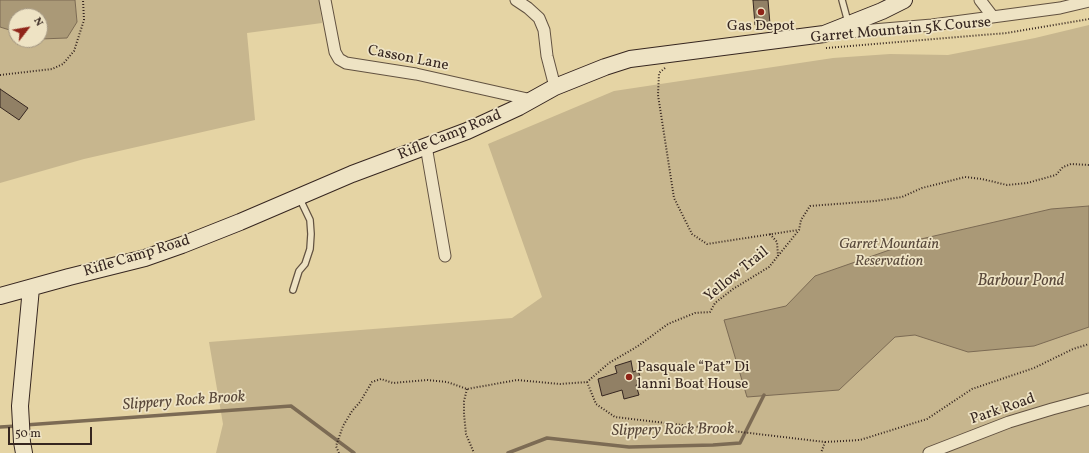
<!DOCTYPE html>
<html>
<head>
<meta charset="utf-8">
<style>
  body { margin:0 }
  #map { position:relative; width:1089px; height:453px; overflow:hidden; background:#e5d4a4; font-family:Vollkorn,serif }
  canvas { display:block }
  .north { position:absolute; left:8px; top:8px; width:40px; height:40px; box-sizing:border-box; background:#eee3c4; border:1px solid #a49782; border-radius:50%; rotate:59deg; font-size:11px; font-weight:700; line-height:16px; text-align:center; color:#362620 }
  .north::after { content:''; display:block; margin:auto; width:14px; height:18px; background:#8f2418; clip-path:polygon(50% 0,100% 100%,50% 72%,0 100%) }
  .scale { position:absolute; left:8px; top:427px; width:84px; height:18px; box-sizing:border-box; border:2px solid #362620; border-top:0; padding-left:5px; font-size:12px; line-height:14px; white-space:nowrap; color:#362620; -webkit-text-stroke:3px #eee3c4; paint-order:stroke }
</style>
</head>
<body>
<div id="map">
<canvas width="1089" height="453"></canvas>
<div class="north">N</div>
<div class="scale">50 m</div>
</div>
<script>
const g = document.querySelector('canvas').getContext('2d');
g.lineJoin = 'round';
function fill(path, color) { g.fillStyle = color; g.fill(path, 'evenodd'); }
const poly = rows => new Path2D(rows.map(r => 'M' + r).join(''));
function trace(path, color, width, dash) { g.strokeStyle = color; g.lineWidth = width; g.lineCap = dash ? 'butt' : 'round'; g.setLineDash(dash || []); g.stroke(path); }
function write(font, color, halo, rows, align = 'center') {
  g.font = font + ' Vollkorn,serif'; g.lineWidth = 3.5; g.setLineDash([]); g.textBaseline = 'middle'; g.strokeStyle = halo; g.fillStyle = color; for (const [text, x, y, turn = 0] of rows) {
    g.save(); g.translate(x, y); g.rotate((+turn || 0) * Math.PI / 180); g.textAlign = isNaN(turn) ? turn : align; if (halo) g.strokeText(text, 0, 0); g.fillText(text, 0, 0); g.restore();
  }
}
fill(poly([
  [75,0,319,0,322,23,247,33,255,120,84,159,0,183,0,27,16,32,16,40,67,38,77,22],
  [1089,25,1089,453,216,453,223,424,209,342,512,318,542,297,488,144,614,91,833,58,890,54,948,55,1035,38]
]), '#c7b68e');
const water = poly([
  [0,0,75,0,77,22,67,38,40,39,40,16,16,16,16,32,0,27,0,0],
  [1089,206,1089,327,1034,346,968,352,915,335,895,337,839,390,747,397,724,320,786,306,815,276,921,239,1051,209,1089,206]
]);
fill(water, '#a97');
trace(water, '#7c6b54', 1);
trace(poly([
  [25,425,291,406,354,453],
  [0,427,17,426],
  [508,453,547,438,629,447,713,445,740,443,764,395]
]), '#7c6b54', 3.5);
const building = poly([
  [753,0,768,0,770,24,755,25,753,0],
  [0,89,28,108,19,120,0,107,0,89],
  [631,361,633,372,638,370,642,383,636,385,639,395,624,399,622,390,602,396,598,379,617,373,615,366,631,361]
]);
fill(building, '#918065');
trace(building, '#362620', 1);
const lane = poly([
  [842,0,848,22],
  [293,290,299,271,305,264,310,249,311,234,310,220,299,197]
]);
const street = poly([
  [325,0,335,52,339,59,346,63,416,74,532,100],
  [516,0,528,8,539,18,544,30,547,56,555,87],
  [980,0,993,17],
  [837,33,932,25,1060,8,1089,1],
  [426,146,445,256],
  [929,453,1009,422,1052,409,1089,399]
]);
const secondary = poly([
  [0,296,69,277,145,258,182,245,240,222,352,174,467,131,519,107,555,87,605,67,630,59,824,34,882,11,904,0],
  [24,453,22,442,20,406,31,288]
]);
trace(lane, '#625241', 8);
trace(street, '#625241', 13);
trace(secondary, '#362620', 18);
trace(poly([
  [826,48,1007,33,1089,19],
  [665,68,659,73,658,95,674,198,692,234,707,244,798,230],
  [0,75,52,69,63,64,74,51,84,20,83,0],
  [770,234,777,242,778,256],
  [587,382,596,404,615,417,825,442,821,453],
  [467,389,464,401,464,414,466,434,474,453],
  [825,442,860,440,927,419,972,389,1034,368,1073,349,1089,344],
  [339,453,336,446,343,426,352,411,360,402,372,382,381,379,393,383,427,380,447,382,467,389,517,380,560,384,587,382,609,363,638,346,668,324,695,313,710,312,715,303,733,289,769,267,799,230,801,220,810,206,875,201,902,197,922,188,965,177,982,179,1007,185,1027,183,1056,175,1063,167,1071,164,1089,165]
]), '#362620', 2, [1, 2]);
trace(lane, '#eee3c4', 5.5);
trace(street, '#eee3c4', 11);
trace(secondary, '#eee3c4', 16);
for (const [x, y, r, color] of [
  [761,12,4,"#8f2418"],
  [629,377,4,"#8f2418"]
]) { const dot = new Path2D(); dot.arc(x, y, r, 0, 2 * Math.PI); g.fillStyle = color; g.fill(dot); trace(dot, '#eee3c4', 1.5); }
write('15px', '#362620', '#eee3c4', [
  ["Gas Depot",761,27],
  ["Pasquale “Pat” Di",637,368,"left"],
  ["lanni Boat House",637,385,"left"]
]);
write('15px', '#362620', '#eee3c4', [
  ["Garret Mountain 5K Course",901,31,-5],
  ["Casson Lane",408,59,11],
  ["Rifle Camp Road",450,136,-22],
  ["Rifle Camp Road",137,257,-17],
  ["Yellow Trail",737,275,-39],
  ["Park Road",1003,410,-19]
]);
write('italic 15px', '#5a4a3c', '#eee3c4', [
  ["Garret Mountain",889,245],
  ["Reservation",889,262]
]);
write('italic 16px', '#59483a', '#eee3c4', [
  ["Barbour Pond",1021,282],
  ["Slippery Rock Brook",184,402,-4],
  ["Slippery Rock Brook",673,431,-1]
]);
</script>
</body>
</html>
